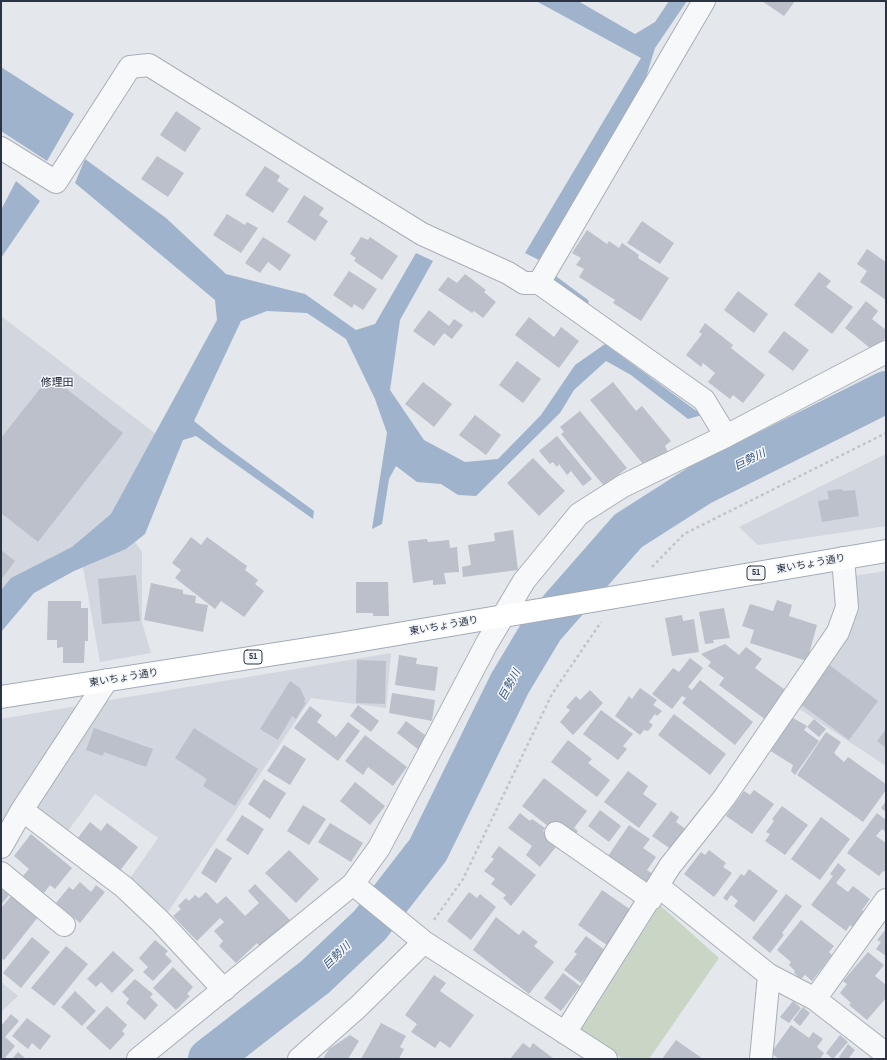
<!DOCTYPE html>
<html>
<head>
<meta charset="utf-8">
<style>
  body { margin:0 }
  #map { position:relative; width:887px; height:1060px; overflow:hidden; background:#e4e7ec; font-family:"Archivo Narrow",sans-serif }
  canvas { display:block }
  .frame { position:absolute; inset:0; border:2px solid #2b3445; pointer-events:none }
</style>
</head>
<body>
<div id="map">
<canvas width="887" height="1060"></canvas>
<div class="frame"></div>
</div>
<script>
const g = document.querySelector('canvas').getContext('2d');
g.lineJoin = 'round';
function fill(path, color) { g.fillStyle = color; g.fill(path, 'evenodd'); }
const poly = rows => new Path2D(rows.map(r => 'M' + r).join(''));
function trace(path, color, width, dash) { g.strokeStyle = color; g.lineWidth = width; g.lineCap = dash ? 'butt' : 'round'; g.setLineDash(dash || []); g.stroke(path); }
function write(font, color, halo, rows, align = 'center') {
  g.font = font + ' "Archivo Narrow","Noto Sans JP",sans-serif'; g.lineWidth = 3; g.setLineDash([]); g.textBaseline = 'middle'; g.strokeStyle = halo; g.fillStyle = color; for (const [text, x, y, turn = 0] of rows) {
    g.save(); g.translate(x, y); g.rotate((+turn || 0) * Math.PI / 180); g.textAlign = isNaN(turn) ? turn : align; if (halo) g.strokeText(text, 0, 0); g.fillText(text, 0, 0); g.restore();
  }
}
fill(poly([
  [1,316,160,437,108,531,1,604],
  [886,454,886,526,758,545,739,527],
  [135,542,142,552,142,622,151,653,100,662,83,567,126,549],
  [886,571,886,766,789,702,845,634,853,576],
  [391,653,386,708,311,698,166,915,129,880,158,838,95,794,65,835,33,809,104,701],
  [83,705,1,832,1,719],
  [1,982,18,996,1,1012]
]), '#d2d6de');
fill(poly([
  [660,905,719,958,649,1059,623,1059,580,1032]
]), '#c9d6c5');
fill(poly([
  [536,1,578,1,635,34,655,22,669,1,687,1,655,48,643,87,539,260,525,253,641,58],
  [1,67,74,114,47,161,1,131],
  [85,159,166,218,226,274,305,294,356,330,375,324,416,253,433,261,400,320,390,390,424,440,465,462,498,459,541,415,575,365,605,344,702,415,688,419,631,375,606,361,574,390,560,413,476,496,458,495,441,484,417,482,396,466,389,479,382,524,372,529,387,433,375,399,346,339,307,313,267,311,241,321,194,421,221,443,314,511,313,519,196,436,183,440,145,534,126,549,74,571,34,593,1,632,1,590,11,578,72,547,111,514,217,320,215,300,75,183],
  [16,181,40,201,1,258,1,210]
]), '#9fb4cc');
trace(poly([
  [554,279,585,302]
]), '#9fb4cc', 7);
trace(poly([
  [209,1059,315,977,370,925,428,850,510,683,543,628,628,531,700,485,886,392]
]), '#9fb4cc', 42);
fill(poly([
  [762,1,795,1,784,16],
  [176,111,201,128,185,152,160,135],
  [157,156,184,173,168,197,141,179],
  [265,166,280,176,277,181,289,189,273,213,245,195],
  [304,195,324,208,319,215,328,221,315,241,287,222],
  [227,214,245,225,247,222,258,228,241,253,213,235],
  [642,221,674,243,660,264,627,243],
  [587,230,607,244,609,241,619,248,622,243,639,255,638,258,669,278,641,321,613,303,615,300,579,277,584,269,576,265,581,258,572,253],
  [263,237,291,255,280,271,268,262,260,273,245,263],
  [361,237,368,240,370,237,398,256,382,280,354,261,356,258,350,254],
  [867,249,886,262,886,300,860,282,867,271,857,264],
  [349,271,377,289,363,310,354,304,352,308,333,295],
  [819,272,831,281,826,287,853,307,832,334,794,305],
  [465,274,486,290,484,292,496,302,483,318,474,311,472,313,438,290,448,277,457,283],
  [738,291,768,314,754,333,724,310],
  [866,301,878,311,872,319,886,330,886,337,875,352,845,328],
  [429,310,449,326,454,319,463,325,452,339,444,333,434,346,413,331],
  [529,317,554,337,561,327,579,341,559,368,515,335],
  [705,323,733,345,731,348,765,375,743,403,733,395,730,399,708,382,715,373,703,363,701,367,686,355,702,334,699,332],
  [784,331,809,350,793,371,768,352],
  [517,361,541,379,523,403,499,385],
  [50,376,123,433,38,542,1,513,1,438],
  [423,382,452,404,434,427,405,404],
  [613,382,636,411,642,406,671,441,665,446,668,452,648,464,645,461,643,464,590,400],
  [580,411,627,468,604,486,561,434,564,432,560,427],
  [475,415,501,435,486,455,459,435],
  [557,436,592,479,583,486,571,471,567,475,559,464,557,467,553,462,550,464,539,451],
  [533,458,565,491,539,516,507,483],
  [842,489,843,491,855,490,859,516,822,522,818,501,829,499,827,491],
  [513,530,518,570,463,577,462,567,471,565,468,545,495,541,494,533],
  [191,537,201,545,207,537,247,566,245,570,258,580,255,584,264,591,244,617,221,601,215,609,175,578,181,570,172,563],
  [427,539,428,542,449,540,450,548,457,547,459,572,444,573,446,584,433,585,433,580,413,583,408,541],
  [1,550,15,561,1,580],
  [136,575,140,621,102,624,98,579],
  [356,582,388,582,389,616,373,616,373,613,356,613],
  [151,583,183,590,183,594,196,596,195,603,208,605,203,632,144,620],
  [777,600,792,605,789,616,817,625,807,661,750,643,754,630,742,626,750,604,773,611],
  [48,601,81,601,81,608,88,608,88,641,85,641,84,663,63,663,63,647,57,648,57,640,47,640],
  [724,608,730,638,713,640,714,643,705,644,699,612],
  [682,615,683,621,694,619,699,652,672,656,665,618],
  [725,644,739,655,746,647,762,659,755,668,788,692,766,720,719,685,724,678,708,666,711,662,701,654],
  [399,655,417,658,416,664,438,667,435,691,395,685],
  [690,658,703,668,688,687,692,690,700,680,753,722,735,745,682,703,686,698,682,696,672,709,652,694,673,668,679,672],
  [357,660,386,661,385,704,356,703],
  [828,664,878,701,849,740,799,703],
  [290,681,300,688,305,699,304,702,306,703,296,719,292,716,278,740,260,729],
  [640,688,657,700,653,705,662,711,657,716,655,714,649,722,653,725,648,731,644,730,640,735,615,716,629,696,632,699],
  [590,690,603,703,573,735,560,722,570,710,566,707,576,696,580,700],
  [392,693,435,700,432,721,389,713],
  [358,705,379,721,371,732,350,716],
  [310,706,322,715,317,722,336,737,348,722,360,731,338,761,294,728],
  [601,710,633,734,623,746,627,749,618,760,583,734],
  [674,714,726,754,710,775,658,735],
  [793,718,807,726,804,730,819,741,795,775,791,771,793,765,769,750],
  [814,719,826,729,819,737,807,727],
  [406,721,429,738,419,750,397,733],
  [94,728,153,749,146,767,104,752,103,756,86,750],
  [194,728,258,769,235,806,203,786,207,779,175,758],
  [886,729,886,748,877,741],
  [826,732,841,742,834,753,844,762,848,757,886,784,886,790,863,822,797,775],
  [365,735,407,767,393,786,368,767,363,775,345,761],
  [568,740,592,759,588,763,610,780,597,797,551,762],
  [284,745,306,759,290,785,267,771],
  [628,771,648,786,643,794,657,804,639,828,604,802],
  [544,778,587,811,574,828,578,831,572,839,565,839,522,806],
  [264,779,286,793,270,819,248,804],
  [355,782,385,806,370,825,340,801],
  [754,790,774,804,752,834,726,816,744,791,750,795],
  [886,801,886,812,881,808],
  [303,805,326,819,309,845,287,831],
  [782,806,808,825,785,855,765,841,770,834,766,832,774,821,772,819],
  [600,810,621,826,609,842,588,826],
  [671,811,679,817,676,822,687,830,672,850,652,836],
  [520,813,530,821,532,819,545,828,543,831,559,843,540,867,526,855,532,846,508,828],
  [877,813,886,820,886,832,882,829,876,836,886,843,886,872,883,871,879,876,847,853],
  [242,815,264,829,248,855,226,840],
  [821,817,850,839,820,880,791,859],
  [90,822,101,831,107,823,138,847,119,872,77,839],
  [330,823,363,843,351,862,318,842],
  [629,825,650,839,643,848,656,857,647,870,654,875,646,886,606,859],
  [31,834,72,868,55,889,50,885,44,893,23,876,29,869,14,856],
  [499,846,536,875,511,906,503,898,506,895,491,884,495,879,484,871,494,859,491,857],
  [216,848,232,858,216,883,201,873],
  [289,850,319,879,296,903,265,873],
  [709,850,726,863,723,867,732,873,714,897,684,874,701,852,705,855],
  [838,863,846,870,836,883,848,892,853,886,870,899,862,910,866,913,854,928,850,925,846,931,811,905,833,876,830,874],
  [749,869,778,891,754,922,734,906,738,901,731,895,727,901,723,898,741,874,744,876],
  [80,882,91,892,96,885,105,892,80,923,56,903,69,887,73,890],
  [255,884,290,920,261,948,257,943,236,963,219,946,223,941,214,931,224,922,220,918,197,941,173,916,181,909,178,906,186,898,189,901,195,895,199,898,206,892,217,904,226,896,245,916,259,903,248,891],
  [1,888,9,895,1,905],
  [602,890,631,910,607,945,578,925],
  [469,892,477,898,480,894,496,907,471,940,447,921],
  [786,894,802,906,782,933,784,935,770,953,752,938],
  [12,895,38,917,4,960,1,958,1,908],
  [496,917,519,935,523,930,538,942,534,946,554,962,529,994,473,950],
  [801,920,834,946,829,952,832,955,812,981,805,975,801,979,794,973,795,971,789,965,791,962,777,950],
  [886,929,886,956,876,949,881,942,877,940],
  [586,936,606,951,581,983,564,970,577,954,574,952],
  [32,937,50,952,21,988,3,973],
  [155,940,168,951,165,954,172,961,153,981,143,972,148,967,139,958],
  [66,946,88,964,54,1006,31,988],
  [113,951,134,970,112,993,101,982,96,987,87,979],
  [868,952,884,965,875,976,886,985,886,998,867,1020,849,1005,851,1003,840,993,847,984,843,981],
  [173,967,193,987,187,994,190,996,176,1010,153,988],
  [563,973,580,986,561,1011,544,998],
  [434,975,446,983,440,991,474,1015,450,1048,440,1041,435,1048,411,1032,417,1024,405,1015],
  [135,979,153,994,150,997,158,1005,145,1020,126,1003,129,999,122,992],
  [75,991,96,1011,82,1026,61,1007],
  [793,1001,801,1008,789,1023,780,1017],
  [107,1006,127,1025,122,1031,125,1034,110,1050,86,1028],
  [803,1007,810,1013,800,1026,793,1020],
  [11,1014,19,1021,5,1037,15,1046,4,1059,1,1059,1,1026],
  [27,1018,51,1036,40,1050,32,1043,28,1049,12,1036],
  [381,1023,406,1036,400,1047,404,1049,399,1059,361,1059],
  [791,1025,809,1038,813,1032,823,1039,817,1047,824,1053,820,1059,779,1059,771,1053],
  [350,1035,359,1041,348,1059,323,1059,329,1049],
  [840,1035,848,1042,833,1059,826,1053],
  [676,1040,703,1059,662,1059],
  [523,1043,530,1048,533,1043,554,1059,510,1059],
  [848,1044,855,1050,848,1059,842,1059,839,1057],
  [18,1052,26,1059,12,1059]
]), '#bbc0ca');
const street = poly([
  [1,148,56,182,130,67,149,65,422,234,508,273,524,283,539,283,704,400,726,436],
  [539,283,704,1],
  [22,810,124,887,161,922,224,990],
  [556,833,651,899],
  [1,847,22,810,107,680],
  [1,873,64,925],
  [353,884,424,942,606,1059],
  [658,886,769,975,815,999,886,1054],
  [815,999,886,900],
  [565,1033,670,866,724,798,838,632,847,607,843,558],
  [138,1059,353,884,379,848,487,643,524,581,579,514,623,486,726,436,886,352],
  [299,1059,358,1007,424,942],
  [761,1059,769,975]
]);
const primary = poly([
  [1,697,339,644,886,551]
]);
trace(street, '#a9aeb7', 24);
trace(primary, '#a3abb8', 24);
trace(poly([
  [652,567,684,534,886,433],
  [434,920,463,879,552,694,601,622]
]), '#c2c5cb', 2.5, [3, 3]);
trace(street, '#f7f8fa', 22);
trace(primary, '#fff', 22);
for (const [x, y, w] of [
  [756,573,18],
  [253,657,18]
]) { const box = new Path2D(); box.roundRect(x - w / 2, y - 7, w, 14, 3); g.fillStyle = '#f4f6f9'; g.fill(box); trace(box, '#2b3445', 1); }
write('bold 9px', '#2b3445', null, [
  ["51",756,573],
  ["51",253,657]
]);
write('10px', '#2b3445', '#f4f6f9', [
  ["東いちょう通り",811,564,-10],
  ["東いちょう通り",444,626,-10],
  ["東いちょう通り",124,678,-9]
]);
write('11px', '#1d2536', '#f4f6f9', [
  ["修理田",57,383]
]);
write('italic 11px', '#34527a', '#f4f6f9', [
  ["巨勢川",750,460,-26],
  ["巨勢川",510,685,-62],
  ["巨勢川",337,956,-44]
]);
</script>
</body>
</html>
